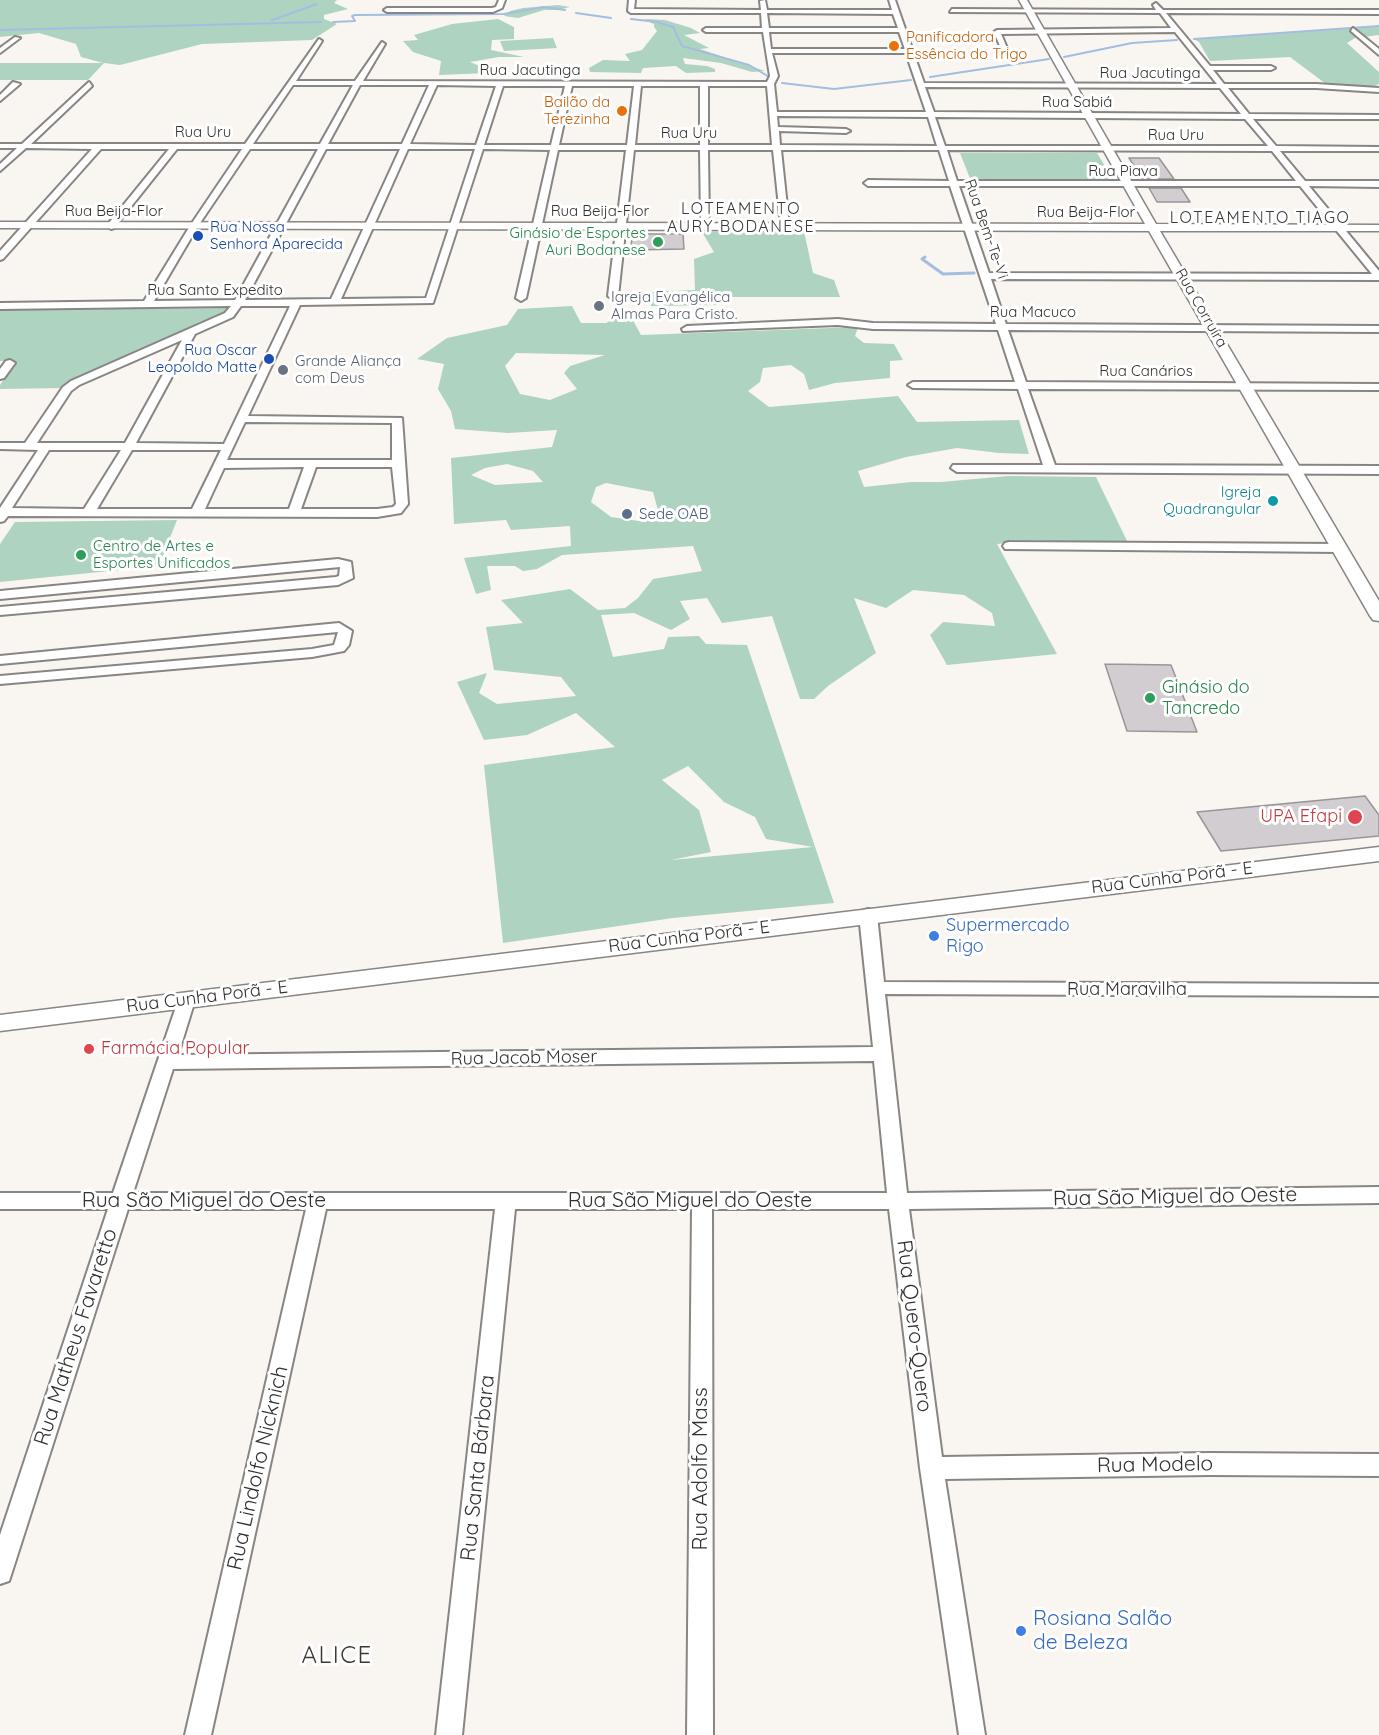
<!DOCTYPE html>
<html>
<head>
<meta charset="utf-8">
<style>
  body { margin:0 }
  canvas { display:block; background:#f9f5f1 }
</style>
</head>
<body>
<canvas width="1379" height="1735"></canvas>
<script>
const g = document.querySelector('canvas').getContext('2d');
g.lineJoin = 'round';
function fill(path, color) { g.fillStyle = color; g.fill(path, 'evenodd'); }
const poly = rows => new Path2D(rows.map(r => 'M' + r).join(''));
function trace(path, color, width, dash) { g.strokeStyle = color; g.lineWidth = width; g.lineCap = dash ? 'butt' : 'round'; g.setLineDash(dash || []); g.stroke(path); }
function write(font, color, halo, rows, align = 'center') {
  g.font = font + ' Quicksand,sans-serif'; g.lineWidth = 6; g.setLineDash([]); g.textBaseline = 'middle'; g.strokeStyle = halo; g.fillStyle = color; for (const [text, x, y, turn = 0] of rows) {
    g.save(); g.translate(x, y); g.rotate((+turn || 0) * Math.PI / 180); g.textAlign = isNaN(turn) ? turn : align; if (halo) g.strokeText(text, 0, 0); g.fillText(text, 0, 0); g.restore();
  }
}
fill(poly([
  [0,0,337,0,334,3,348,9,324,15,324,19,337,24,312,40,202,44,120,65,104,63,88,80,0,80,0,63,103,63,81,57,76,44,39,33,0,37],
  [558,5,570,7,558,10,544,10,518,18,504,16,510,11,523,8],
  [498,19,514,27,514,39,492,40,491,50,524,57,499,57,470,62,487,69,513,72,439,75,441,61,413,52,403,41,418,40,414,35,452,24],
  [647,19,665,20,691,28,700,33,684,35,709,48,700,49,765,71,752,72,721,63,683,58,685,64,707,66,715,69,715,72,686,73,676,66,643,68,641,73,590,72,589,68,603,60,630,61,625,54,642,50,657,31,654,27,654,24,644,20],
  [1379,26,1379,35,1355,38,1347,43,1379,72,1379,84,1372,87,1326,84,1290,57,1210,61,1199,42,1194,39],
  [553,38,557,48,504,51,500,41],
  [960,153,1097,153,1114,181,971,181],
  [804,231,813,273,834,280,840,297,723,297,717,305,651,306,649,292,695,290,694,259,714,252,702,232],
  [572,306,581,323,606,323,628,311,641,335,858,327,855,336,864,343,894,344,903,360,890,361,890,378,835,383,809,390,804,374,791,365,763,368,760,382,748,391,769,407,898,396,917,422,1019,420,1029,454,999,453,957,448,906,457,858,471,864,487,911,482,941,482,1008,476,1096,477,1129,545,1037,540,997,544,1057,654,947,665,930,635,943,622,995,626,992,613,964,595,913,590,886,608,854,598,876,653,828,686,814,699,800,699,772,616,722,623,707,598,680,601,690,619,671,630,634,613,601,615,613,657,664,649,668,637,699,636,706,644,747,645,834,903,673,918,503,943,484,765,615,747,576,713,527,735,484,740,457,682,487,673,479,693,497,704,576,696,561,677,494,670,486,627,523,623,501,600,570,589,598,610,625,608,638,598,653,579,702,571,693,546,562,555,537,569,523,571,515,566,487,566,491,590,476,594,464,558,571,546,570,526,511,530,506,520,454,524,451,458,552,447,557,430,508,433,455,429,451,411,438,389,444,364,417,359,447,338,507,325,518,309],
  [516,353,605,355,570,366,564,373,577,389,550,400,520,394,505,366],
  [507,464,533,471,543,482,495,485,471,475,485,468],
  [606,483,653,492,658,510,646,522,611,517,591,502,596,487],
  [688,766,724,802,755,817,766,839,813,847,671,860,711,852,699,810,662,780],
  [230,308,228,312,64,388,0,389,0,385,16,361,0,361,0,310],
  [177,520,159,566,0,582,0,544,15,522]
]), '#afd3c1');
trace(poly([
  [576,13,611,18],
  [631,19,657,22,673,27,682,46,749,65,771,78],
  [272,20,317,4],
  [333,22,355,21,352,16,355,15,504,14,544,7,565,10],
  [0,30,321,22],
  [1194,39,1379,26],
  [1064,57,1132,43,1177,40],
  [930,77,1049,59],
  [782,83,834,89,911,80]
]), '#a3bee0', 2);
trace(poly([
  [925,257,922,259,943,274,974,273]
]), '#a3bee0', 3);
const building = poly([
  [1129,158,1159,158,1174,179,1143,179,1129,158],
  [1149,188,1181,188,1190,202,1157,202,1149,188],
  [632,234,683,234,684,249,631,250,632,234],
  [1105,664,1171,665,1197,732,1127,731,1105,664],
  [1365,796,1379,815,1379,836,1221,851,1197,812,1365,796]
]);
fill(building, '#d1cdd0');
trace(building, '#999598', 1.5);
const minor = poly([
  [499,0,505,0,502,8,493,12,387,12,384,10,387,8,492,8,496,7,499,0],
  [629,0,635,0,634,9,761,10,760,1,765,0,767,10,892,10,889,0,895,0,924,83,1217,84,1175,32,1001,34,1010,55,1007,57,1004,55,994,32,997,30,1171,28,1160,13,950,12,952,9,1156,10,1153,5,1156,3,1163,10,1379,10,1379,14,1166,13,1210,66,1271,66,1275,68,1271,70,1213,70,1224,84,1316,84,1379,88,1379,92,1316,88,1228,88,1249,114,1379,115,1379,119,1253,119,1276,146,1379,147,1379,151,1280,151,1305,181,1379,181,1379,187,1309,186,1379,271,1379,280,991,279,1006,324,1379,326,1379,332,1008,330,1026,382,1379,384,1379,390,1028,389,1055,465,1379,466,1379,474,957,472,951,468,953,465,1043,465,1018,389,913,388,908,385,913,382,1015,382,998,330,873,329,838,325,683,331,682,329,687,326,838,319,873,323,996,324,950,186,868,186,864,183,868,180,949,181,939,150,781,150,789,226,785,229,781,226,773,150,708,150,709,226,705,229,701,226,700,150,634,150,618,296,613,299,608,296,626,150,558,150,526,298,521,301,516,298,550,150,483,149,433,303,300,305,248,416,402,418,408,504,401,513,377,517,8,516,4,521,0,522,0,508,38,450,0,449,0,443,25,443,63,387,71,381,225,313,231,306,0,309,0,303,144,301,190,226,242,149,177,149,114,228,111,229,107,226,108,224,169,149,101,149,3,259,0,260,0,251,92,149,26,148,0,171,0,164,17,148,0,148,0,144,22,144,89,82,92,86,31,144,245,144,319,39,322,41,296,81,355,81,382,42,385,44,363,81,767,82,770,76,763,32,706,32,703,30,706,28,762,28,761,13,631,13,628,11,629,0],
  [767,13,893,14,898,28,769,28,767,13],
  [769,32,899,32,905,49,771,49,769,32],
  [772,53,906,53,926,112,777,112,774,84,778,76,772,53],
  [293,85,353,85,320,144,253,144,293,85],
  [360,85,429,85,402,144,328,144,360,85],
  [437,85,496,86,476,145,410,144,437,85],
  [503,86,565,86,551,145,484,145,503,86],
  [572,86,634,86,627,145,559,145,572,86],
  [641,86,700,86,700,145,635,145,641,86],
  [708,86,767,86,772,145,708,145,708,86],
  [925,87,1220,88,1241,114,934,112,925,87],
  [777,116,928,117,937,146,780,145,779,131,846,133,850,131,846,129,778,127,777,116],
  [935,117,1245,119,1268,146,945,146,935,117],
  [250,149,318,149,235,300,154,301,198,226,250,149],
  [326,149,400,149,331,299,245,300,326,149],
  [408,149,475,149,426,298,341,299,408,149],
  [947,150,1272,151,1296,181,957,181,947,150],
  [959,186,1300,186,1372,274,989,273,959,186],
  [241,306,290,306,224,444,136,443,195,334,233,317,241,306],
  [182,340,125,443,37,443,71,391,79,385,182,340],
  [245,422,392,423,392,460,227,460,245,422],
  [49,450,121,450,84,509,12,508,49,450],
  [132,450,221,450,192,509,97,509,132,450],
  [304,467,289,509,205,509,224,468,304,467],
  [316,467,392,467,396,504,393,507,377,509,301,509,316,467],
  [1353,28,1379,49,1379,55,1351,31,1353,28],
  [15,37,20,38,0,53,0,48,15,37],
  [13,82,20,84,0,101,0,95,13,82],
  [10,360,15,363,4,378,0,379,0,369,6,361,10,360],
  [1009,542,1340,544,1346,548,1340,552,1005,549,1003,546,1005,543,1009,542],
  [338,559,351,562,353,578,338,585,0,615,0,607,336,577,339,576,340,567,0,599,0,591,338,559],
  [339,623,352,631,349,645,344,651,312,657,0,684,0,676,312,649,334,645,338,632,0,664,0,656,339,623],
  [868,909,874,911,877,915,884,982,1379,984,1379,996,885,994,907,1193,1379,1187,1379,1203,909,1209,942,1457,1209,1453,1379,1454,1379,1476,1209,1475,945,1479,985,1735,959,1735,920,1468,889,1209,712,1209,713,1735,687,1735,692,1209,515,1209,462,1735,436,1735,495,1209,326,1209,211,1735,185,1735,306,1209,128,1209,12,1572,9,1581,0,1584,0,1535,108,1209,0,1209,0,1193,113,1193,180,995,186,994,192,995,195,1000,178,1055,873,1047,859,915,862,911,868,909],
  [874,1061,887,1193,133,1193,173,1069,874,1061]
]);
const tertiary = poly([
  [1019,0,1027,0,1156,224,1379,225,1379,231,1160,231,1379,601,1379,621,1373,620,1370,616,1149,231,0,228,0,222,1145,224,1019,0],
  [1379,847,1379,861,0,1031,0,1015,1379,847]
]);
trace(minor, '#898582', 4);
trace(tertiary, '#898582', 3);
fill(minor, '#fff');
fill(tertiary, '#fff');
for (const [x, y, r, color] of [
  [894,46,6,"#e8710a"],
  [622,111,6,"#e8710a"],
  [198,236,6,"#1a4fb4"],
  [658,242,6,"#2e9e5b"],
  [599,306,6,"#6b7280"],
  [269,359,6,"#1a4fb4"],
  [283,370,6,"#6b7280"],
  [1273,501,6,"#0f9aa8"],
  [627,514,6,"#5c6f8a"],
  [81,555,6,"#2e9e5b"],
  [1150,698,6,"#2e9e5b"],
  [1355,817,8,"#e0444e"],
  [934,936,6,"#3f7fe0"],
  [89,1049,6,"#e0444e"],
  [1021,1631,6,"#3f7fe0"]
]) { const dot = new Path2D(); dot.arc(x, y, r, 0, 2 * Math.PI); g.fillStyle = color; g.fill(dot); trace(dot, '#fff', 2); }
write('15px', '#c56008', '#fff', [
  ["Panificadora",906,37],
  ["Essência do Trigo",906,54],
  ["Bailão da",610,102,"right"],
  ["Terezinha",610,119,"right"]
], 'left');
write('15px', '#32312f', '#fff', [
  ["Rua Jacutinga",530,70],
  ["Rua Jacutinga",1150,73],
  ["Rua Sabiá",1077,102],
  ["Rua Uru",203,132],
  ["Rua Uru",689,133],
  ["Rua Uru",1176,135],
  ["Rua Piava",1123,171],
  ["Rua Beija-Flor",114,211],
  ["Rua Beija-Flor",600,211],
  ["Rua Beija-Flor",1086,212],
  ["Rua Bem-Te-Vi",986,229,71],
  ["Rua Santo Expedito",215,290],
  ["Rua Corruíra",1201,308,60],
  ["Rua Macuco",1033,312],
  ["Rua Canários",1146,371]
]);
write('15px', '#164399', '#fff', [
  ["Rua Nossa",210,227],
  ["Senhora Aparecida",210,244],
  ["Rua Oscar",257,350,"right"],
  ["Leopoldo Matte",257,367,"right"]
], 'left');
write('15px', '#27864d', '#fff', [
  ["Ginásio de Esportes",646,233],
  ["Auri Bodanese",646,250],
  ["Centro de Artes e",93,546,"left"],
  ["Esportes Unificados",93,563,"left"]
], 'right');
write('15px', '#5b616d', '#fff', [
  ["Igreja Evangélica",611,297],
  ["Almas Para Cristo.",611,314],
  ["Grande Aliança",295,361],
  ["com Deus",295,378]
], 'left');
write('15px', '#0d838f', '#fff', [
  ["Igreja",1261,492],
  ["Quadrangular",1261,509]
], 'right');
write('15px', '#4e5e75', '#fff', [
  ["Sede OAB",639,514]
], 'left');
g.letterSpacing = '1.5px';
write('16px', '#3b3835', '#fff', [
  ["LOTEAMENTO",741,209],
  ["AURY BODANESE",741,227],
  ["LOTEAMENTO TIAGO",1260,218]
]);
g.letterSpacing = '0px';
write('18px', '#27864d', '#fff', [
  ["Ginásio do",1162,688],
  ["Tancredo",1162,709]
], 'left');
write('18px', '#be3a42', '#fff', [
  ["UPA Efapi",1342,817],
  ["Farmácia Popular",101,1049,"left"]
], 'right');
write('18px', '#32312f', '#fff', [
  ["Rua Cunha Porã - E",1172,878,-7],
  ["Rua Cunha Porã - E",689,937,-7],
  ["Rua Maravilha",1127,990],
  ["Rua Cunha Porã - E",207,997,-7],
  ["Rua Jacob Moser",524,1058,-1]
]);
write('18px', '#366cbe', '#fff', [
  ["Supermercado",946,926],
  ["Rigo",946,947]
], 'left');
write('21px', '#32312f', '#fff', [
  ["Rua São Miguel do Oeste",1175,1197,-1],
  ["Rua São Miguel do Oeste",204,1201],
  ["Rua São Miguel do Oeste",690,1201],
  ["Rua Quero-Quero",914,1326,83],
  ["Rua Matheus Favaretto",76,1337,-72],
  ["Rua Modelo",1155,1465,-1],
  ["Rua Lindolfo Nicknich",258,1468,-77],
  ["Rua Santa Bárbara",478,1468,-84],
  ["Rua Adolfo Mass",701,1469,-90]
]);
write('21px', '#366cbe', '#fff', [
  ["Rosiana Salão",1033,1619],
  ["de Beleza",1033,1643]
], 'left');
g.letterSpacing = '1.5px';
write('24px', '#3b3835', '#fff', [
  ["ALICE",337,1656]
]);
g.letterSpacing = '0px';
</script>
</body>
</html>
